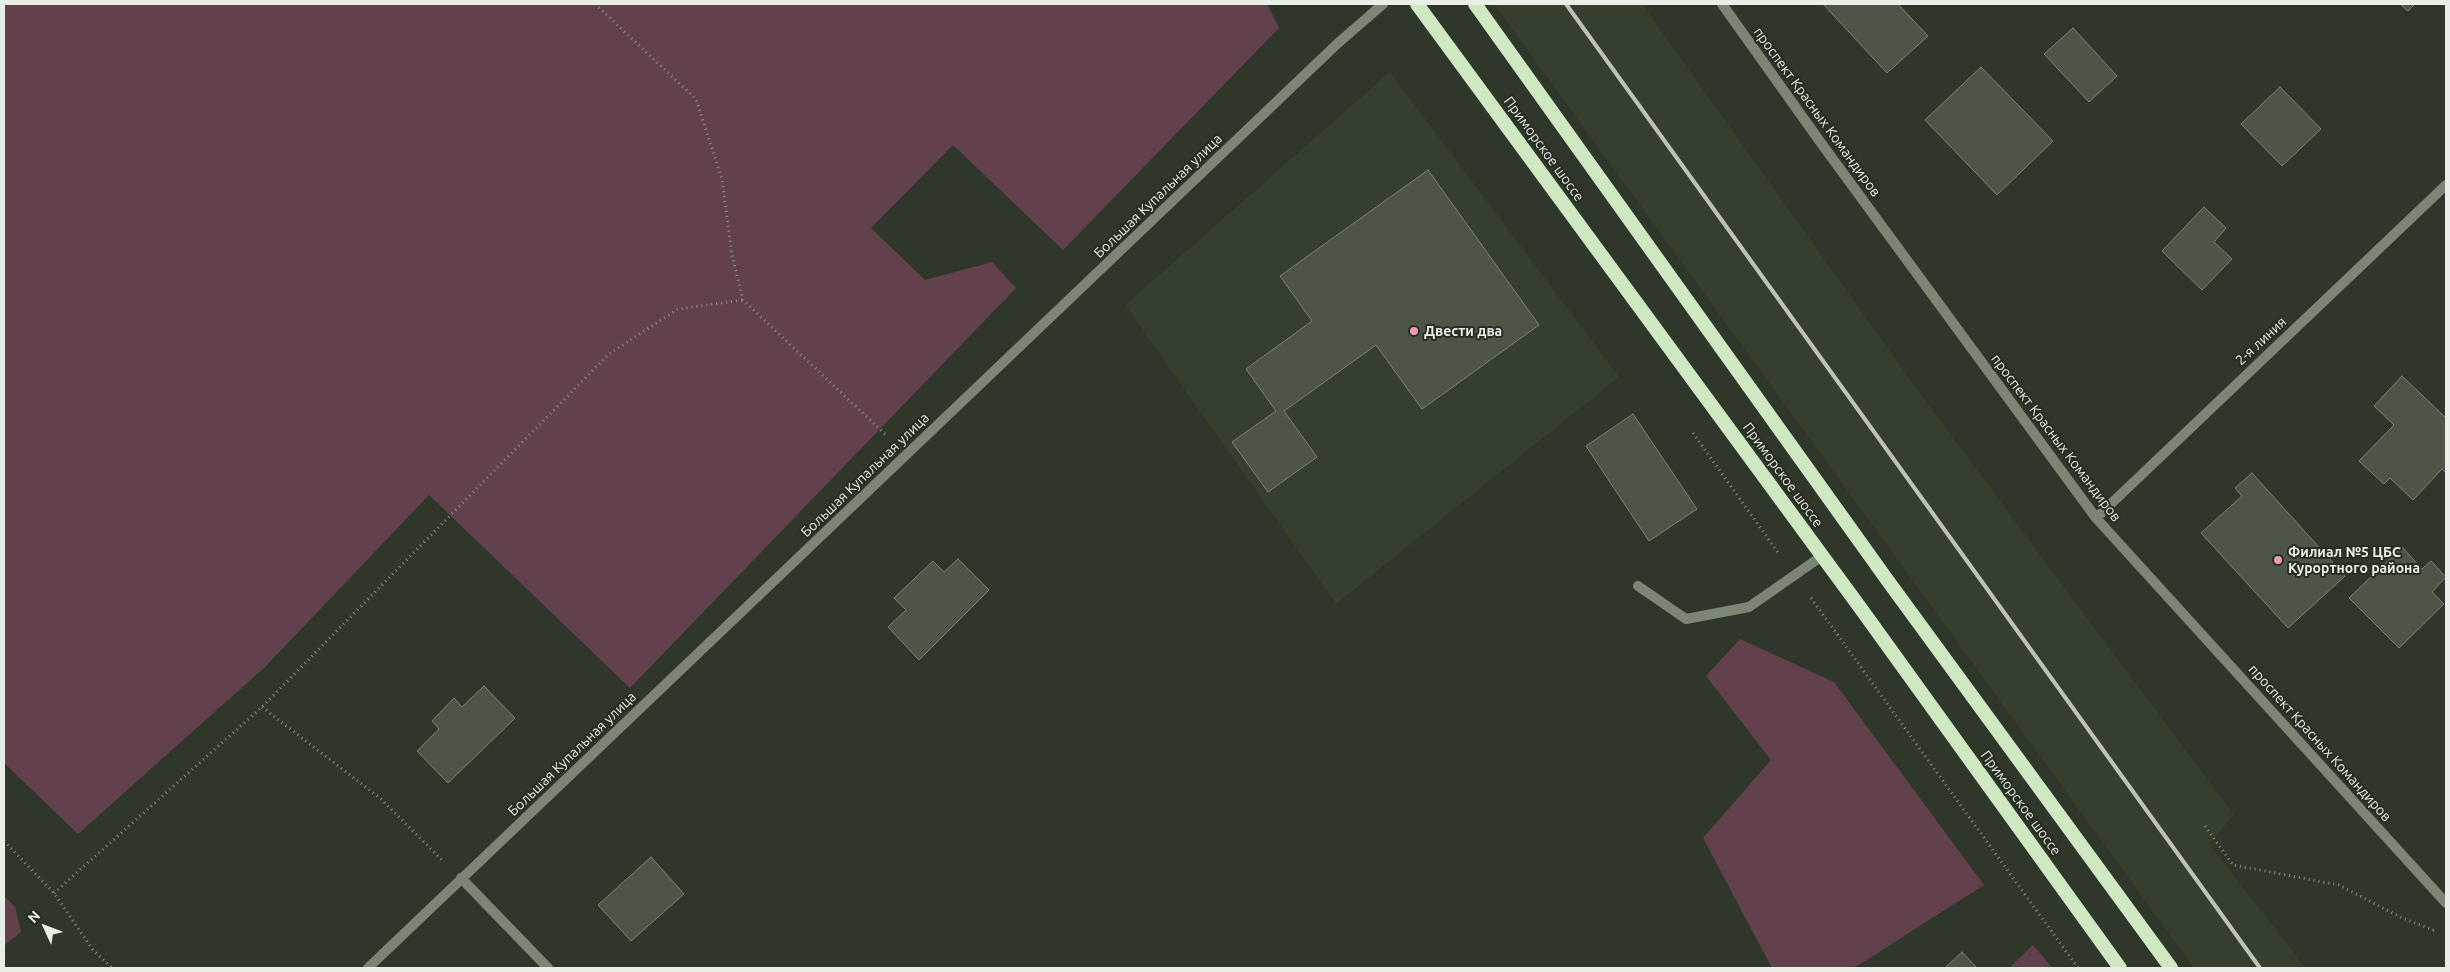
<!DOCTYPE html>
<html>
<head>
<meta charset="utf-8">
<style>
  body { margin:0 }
  #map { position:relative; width:2450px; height:972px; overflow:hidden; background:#2f372b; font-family:Ubuntu,sans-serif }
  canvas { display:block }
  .frame { position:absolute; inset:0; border:5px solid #e9eee6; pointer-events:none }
  .north { position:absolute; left:20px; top:902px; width:50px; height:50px; -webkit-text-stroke:4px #262d21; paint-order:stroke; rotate:313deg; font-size:14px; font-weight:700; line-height:20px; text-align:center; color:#e9eee6 }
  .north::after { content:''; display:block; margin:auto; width:18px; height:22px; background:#e9eee6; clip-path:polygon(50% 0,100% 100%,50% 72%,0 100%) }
</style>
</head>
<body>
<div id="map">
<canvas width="2450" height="972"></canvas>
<div class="frame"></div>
<div class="north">N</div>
</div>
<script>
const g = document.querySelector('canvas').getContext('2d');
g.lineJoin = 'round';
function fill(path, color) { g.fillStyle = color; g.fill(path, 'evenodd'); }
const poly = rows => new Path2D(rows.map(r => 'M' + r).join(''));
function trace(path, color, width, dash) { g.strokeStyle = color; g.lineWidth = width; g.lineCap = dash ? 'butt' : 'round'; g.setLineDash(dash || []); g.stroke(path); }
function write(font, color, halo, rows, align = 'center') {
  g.font = font + ' Ubuntu,sans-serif'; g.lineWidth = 4; g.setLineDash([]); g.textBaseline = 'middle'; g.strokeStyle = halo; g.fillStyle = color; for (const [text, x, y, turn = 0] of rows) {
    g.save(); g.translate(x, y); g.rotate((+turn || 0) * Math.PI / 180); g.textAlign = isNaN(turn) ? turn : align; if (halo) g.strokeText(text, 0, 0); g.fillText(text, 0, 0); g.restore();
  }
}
fill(poly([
  [1494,4,1642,4,1924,399,2234,815,2209,844,2306,968,2194,968],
  [1390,72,1619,377,1336,604,1125,305]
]), '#343f2d');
fill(poly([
  [4,4,1267,4,1279,28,1063,250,953,145,871,228,925,280,992,262,1016,288,630,688,429,495,265,667,78,834,4,763],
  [1740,639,1834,682,1984,885,1854,968,1772,968,1703,838,1771,760,1706,676],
  [4,896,15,907,21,932,4,946],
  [2033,945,2052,968,2009,968]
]), '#62414c');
const building = poly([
  [1823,4,1898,4,1928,36,1887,73,1823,4],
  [2400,4,2415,4,2408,11,2400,4],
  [2073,28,2117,76,2089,102,2044,54,2073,28],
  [1981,67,2053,141,1997,195,1925,120,1981,67],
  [2280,87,2321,129,2282,166,2241,124,2280,87],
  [1428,170,1539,325,1422,409,1376,345,1284,411,1317,457,1268,492,1232,442,1276,411,1246,369,1312,321,1280,276,1428,170],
  [2204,207,2226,228,2214,242,2232,259,2202,290,2162,251,2204,207],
  [2402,376,2446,418,2446,473,2442,469,2413,500,2390,478,2384,484,2359,461,2394,425,2374,406,2402,376],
  [1633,414,1697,509,1649,541,1586,446,1633,414],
  [2252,473,2345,576,2288,628,2201,533,2242,496,2235,488,2252,473],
  [2402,547,2422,569,2431,561,2446,577,2432,592,2444,604,2399,648,2349,598,2402,547],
  [958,559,989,590,919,660,888,627,906,610,894,598,933,561,944,572,958,559],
  [484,686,515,718,448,783,417,751,439,729,432,721,454,698,462,707,484,686],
  [651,857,684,894,631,941,598,905,651,857],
  [1962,952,1977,968,1945,968,1962,952]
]);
fill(building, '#4d5547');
trace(building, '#7a8375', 1);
trace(poly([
  [595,4,696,99,722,179,732,255,743,300,887,436],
  [1693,433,1779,554],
  [1811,598,2078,968],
  [262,707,381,799,442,860],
  [2205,826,2233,865,2339,885,2402,918,2433,930,2436,927],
  [4,841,54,893,93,950,112,968],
  [54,893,262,707,609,354,678,309,743,300]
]), '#899086', 3, [1, 4]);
trace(poly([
  [1638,586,1686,619,1749,607,1822,556]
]), '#7c8675', 10);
trace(poly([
  [2096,518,2446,185],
  [461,878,548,968],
  [368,968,1337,44,1383,4]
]), '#7c8675', 10);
trace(poly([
  [1722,4,1821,143,2096,518,2446,903]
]), '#7c8675', 10);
trace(poly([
  [1417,4,1859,606,2120,968],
  [1475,4,1888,581,2171,968]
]), '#d0e8c2', 14);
trace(poly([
  [1566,4,2260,968]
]), '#bdc2b9', 4);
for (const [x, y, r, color] of [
  [1414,331,5,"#f09ab7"],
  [2278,560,5,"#f09ab7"]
]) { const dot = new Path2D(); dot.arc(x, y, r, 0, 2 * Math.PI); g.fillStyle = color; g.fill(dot); trace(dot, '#262d21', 2); }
write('14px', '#e9eee6', '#262d21', [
  ["проспект Красных Командиров",1817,112,54],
  ["Приморское шоссе",1544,149,54],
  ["Большая Купальная улица",1158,196,-44],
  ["2-я линия",2261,341,-43],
  ["проспект Красных Командиров",2056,438,53],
  ["Большая Купальная улица",865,475,-44],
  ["Приморское шоссе",1783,475,54],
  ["проспект Красных Командиров",2320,743,48],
  ["Большая Купальная улица",572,754,-44],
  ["Приморское шоссе",2021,803,54]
]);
write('bold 14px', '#e9eee6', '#262d21', [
  ["Двести два",1424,331],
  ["Филиал №5 ЦБС",2288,552],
  ["Курортного района",2288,568]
], 'left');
</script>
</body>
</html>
